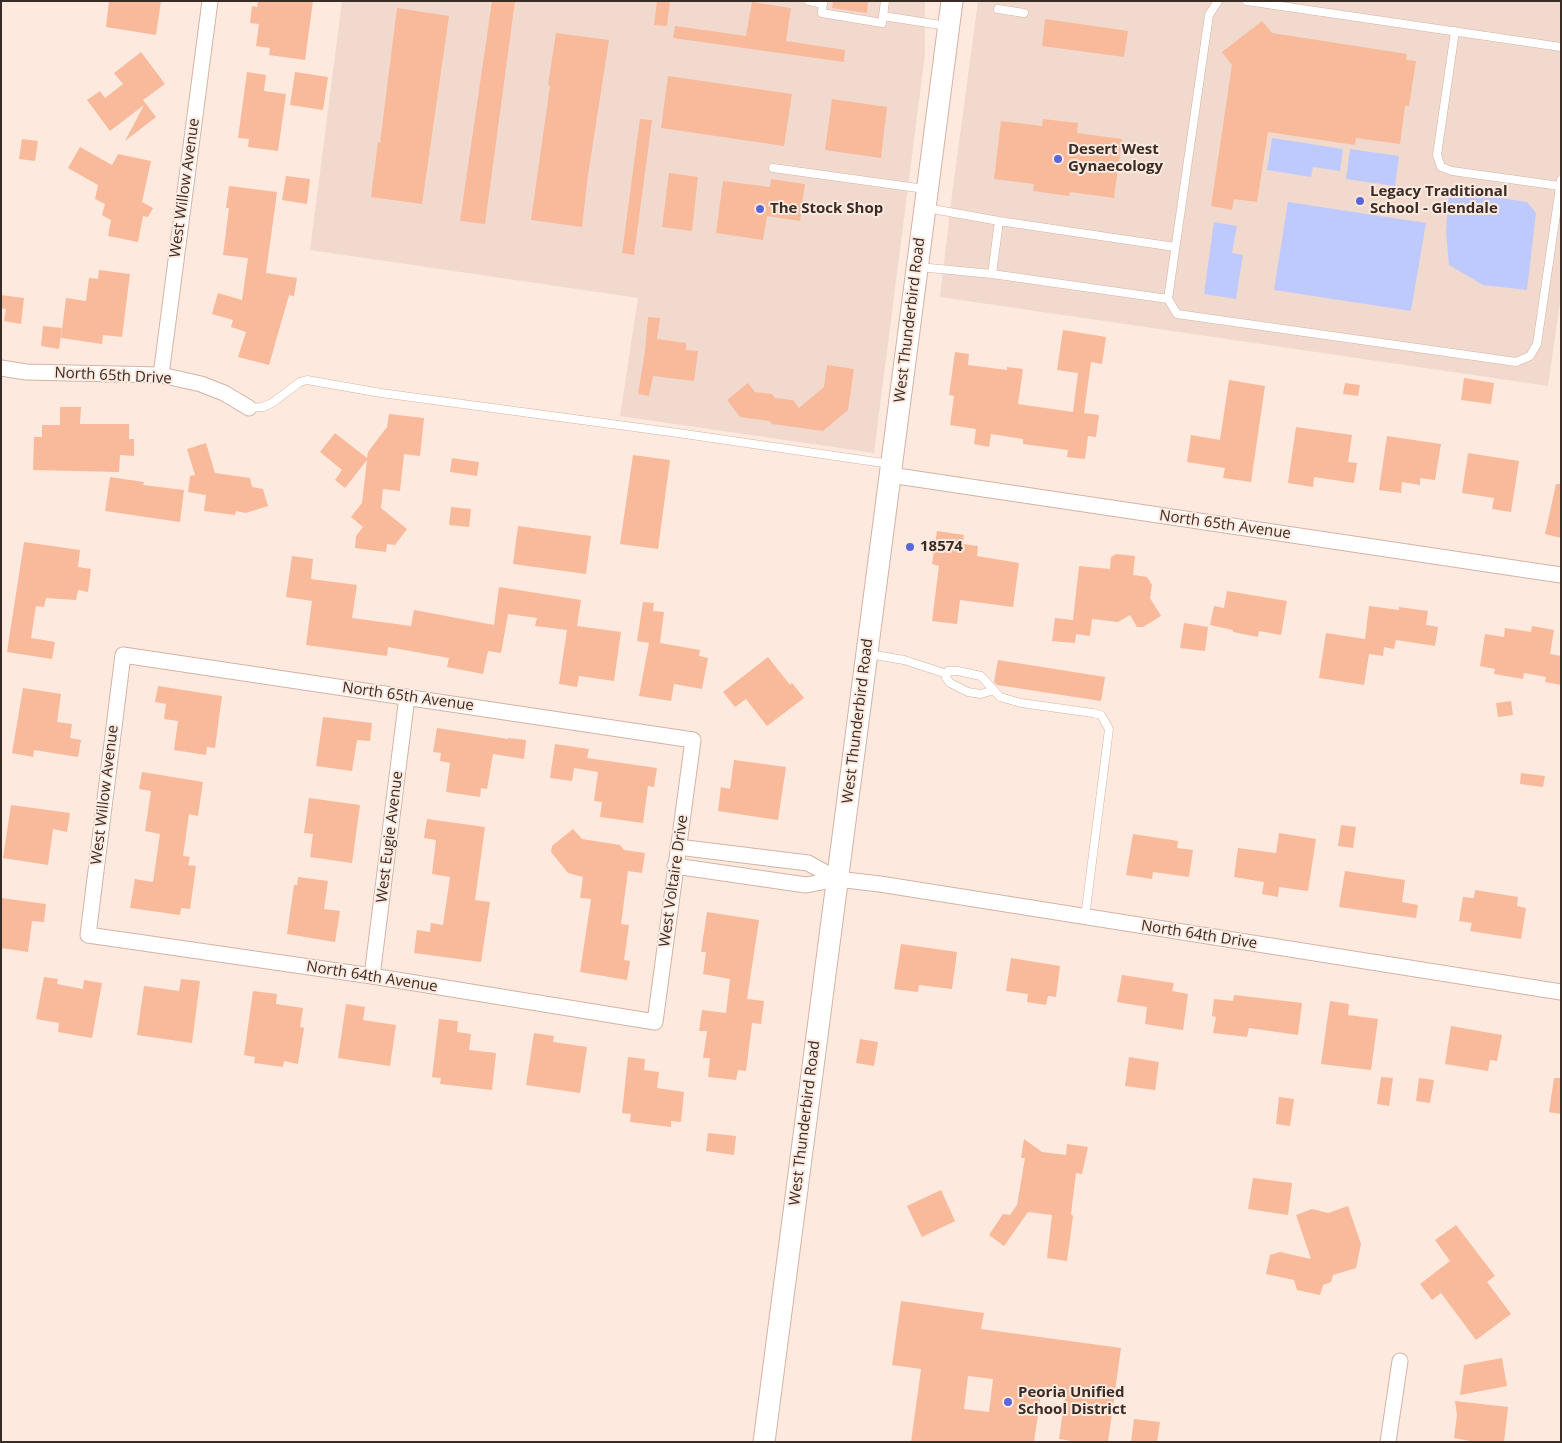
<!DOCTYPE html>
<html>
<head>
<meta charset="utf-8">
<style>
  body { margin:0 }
  #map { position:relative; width:1562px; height:1443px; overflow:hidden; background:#fee9df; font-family:"Open Sans",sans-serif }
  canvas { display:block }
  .frame { position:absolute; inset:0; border:2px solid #382c25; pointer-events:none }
</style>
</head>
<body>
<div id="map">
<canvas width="1562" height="1443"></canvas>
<div class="frame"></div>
</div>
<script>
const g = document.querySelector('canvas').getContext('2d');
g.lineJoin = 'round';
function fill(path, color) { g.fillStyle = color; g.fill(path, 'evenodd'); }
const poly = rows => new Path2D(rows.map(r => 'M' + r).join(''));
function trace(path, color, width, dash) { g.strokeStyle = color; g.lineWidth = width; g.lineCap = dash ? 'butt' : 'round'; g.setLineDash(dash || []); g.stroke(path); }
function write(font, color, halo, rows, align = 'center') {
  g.font = font + ' "Open Sans",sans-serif'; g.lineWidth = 4; g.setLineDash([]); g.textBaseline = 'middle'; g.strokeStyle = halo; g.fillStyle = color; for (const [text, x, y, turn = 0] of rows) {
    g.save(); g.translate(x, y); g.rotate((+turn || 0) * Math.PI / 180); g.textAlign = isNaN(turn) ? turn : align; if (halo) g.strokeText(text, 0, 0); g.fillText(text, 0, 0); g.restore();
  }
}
fill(poly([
  [342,1,925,1,925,54,874,453,620,416,638,298,310,250],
  [978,1,1561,1,1561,295,1548,386,940,297,953,187]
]), '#f2d9cd');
fill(poly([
  [1272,138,1343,149,1340,171,1313,167,1311,177,1267,170],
  [1350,149,1399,156,1395,186,1346,179],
  [1449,190,1527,202,1536,213,1527,290,1483,285,1449,265,1446,231],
  [1288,202,1426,223,1411,311,1274,290],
  [1214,222,1237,226,1232,253,1243,255,1236,299,1204,294]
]), '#becafd');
fill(poly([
  [109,1,161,1,156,35,106,27],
  [258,1,313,1,305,60,269,55,270,48,256,46,259,24,250,23,252,6,257,7],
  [492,1,515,1,485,224,460,221],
  [657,1,670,1,667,26,654,25],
  [833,1,868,1,867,13,832,8],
  [752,2,791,8,786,41,845,50,844,62,673,38,675,26,746,36],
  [397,8,449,16,422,204,371,197,378,142,380,143],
  [1045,19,1128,31,1124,57,1042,46],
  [1262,21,1272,33,1407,54,1406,60,1416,61,1409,106,1405,106,1400,144,1356,138,1355,145,1268,132,1257,202,1234,199,1232,210,1211,206,1232,65,1222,52],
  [556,33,609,40,588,175,582,227,531,220,550,86,548,85],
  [141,52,165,84,143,100,156,117,125,141,144,105,110,131,87,100,100,91,105,98,123,84,114,73],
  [247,72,266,75,264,91,286,94,278,151,248,147,249,139,238,138],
  [295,72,328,77,323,110,290,105],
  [668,76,792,94,784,146,661,128],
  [832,99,887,107,881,158,825,150],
  [640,119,652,120,634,255,622,253],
  [1043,119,1078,123,1077,133,1122,139,1114,198,1070,192,1069,196,1033,191,1034,184,994,179,1001,121,1042,126],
  [22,139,38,141,35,161,19,159],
  [80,147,112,165,118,154,151,161,142,202,153,208,148,217,143,216,138,242,108,236,111,220,102,215,105,204,95,199,98,185,68,168],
  [669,173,698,177,692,231,662,227],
  [286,176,310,179,307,204,282,200],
  [771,179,805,184,800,221,767,216,763,240,716,233,723,181,770,187],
  [229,186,277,192,266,273,297,278,294,296,289,295,269,365,238,357,246,332,231,327,233,320,212,314,218,293,242,300,248,258,223,255,229,208,226,208],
  [99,270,130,274,122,337,103,335,102,344,61,338,66,298,86,301,89,278,98,279],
  [1,295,24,298,21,324,4,321,6,309,1,308],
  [648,317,660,318,657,339,686,343,686,350,698,351,694,381,653,376,649,396,638,394,645,351],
  [43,326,62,328,59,349,41,346],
  [1063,330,1106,337,1102,364,1091,362,1084,413,1099,415,1096,437,1088,436,1085,459,1067,457,1068,450,1023,444,1023,439,991,434,989,447,974,444,976,429,950,425,954,396,949,395,955,352,969,354,968,365,1007,370,1007,367,1023,369,1018,404,1073,412,1078,373,1057,370],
  [827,365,854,369,848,410,823,431,772,424,769,421,740,417,727,400,748,383,755,392,772,394,775,398,793,400,799,408,824,387],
  [1464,378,1494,383,1491,404,1461,400],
  [1229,380,1265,386,1251,482,1223,478,1225,468,1187,462,1191,435,1220,440],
  [1345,383,1360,385,1358,396,1343,394],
  [60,407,81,407,80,424,129,424,129,439,134,439,134,456,120,455,119,472,33,470,34,437,42,437,42,425,60,425],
  [389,414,424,418,420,456,404,454,400,491,383,489,381,508,407,529,395,545,387,544,386,552,355,548,356,536,363,527,351,517,362,503,367,460,345,488,335,480,342,470,320,452,335,433,367,458,368,452,387,427],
  [1296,427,1352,435,1348,462,1357,463,1354,483,1314,477,1313,487,1288,483],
  [1387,436,1441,444,1435,480,1420,478,1420,485,1402,482,1401,493,1379,490],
  [206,443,215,473,250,478,252,487,263,489,268,506,246,513,236,511,235,515,204,511,206,495,188,492,190,476,195,475,187,449],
  [1468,453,1519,461,1511,512,1492,509,1494,498,1462,493],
  [633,455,670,460,658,549,620,544],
  [452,458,479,462,477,476,450,472],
  [110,477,144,482,143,485,184,490,180,522,105,511],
  [1556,484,1561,484,1561,538,1545,534],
  [451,507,471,509,469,527,449,525],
  [518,526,591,536,586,574,513,564],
  [937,531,964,535,963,544,978,546,977,556,1019,563,1013,607,960,600,957,624,932,621,939,566,932,564],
  [24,542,80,550,78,567,91,569,88,592,78,590,76,600,46,598,44,607,36,606,31,638,55,642,52,659,7,652],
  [1116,554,1135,556,1133,575,1147,577,1152,585,1150,598,1161,616,1143,627,1137,627,1130,615,1118,622,1092,619,1090,636,1076,634,1075,643,1052,641,1055,618,1073,620,1079,566,1110,569,1111,557],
  [292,556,313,559,311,579,357,585,352,618,411,626,414,610,494,625,499,587,581,600,577,626,621,632,614,681,579,676,577,687,559,684,567,630,535,626,537,618,508,614,501,653,488,651,483,674,447,667,449,658,388,647,387,656,306,645,312,601,286,597],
  [1227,591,1287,601,1281,635,1259,631,1258,637,1233,632,1233,630,1210,625,1214,606,1224,608],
  [643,602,654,603,653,611,664,612,660,643,700,650,699,656,708,658,702,689,674,684,671,701,639,696,649,643,637,641],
  [1369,606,1399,610,1399,607,1428,611,1426,625,1438,627,1435,646,1396,640,1394,649,1384,647,1383,656,1369,654,1364,685,1319,678,1326,633,1365,639],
  [1184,623,1208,627,1205,651,1180,648],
  [1532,626,1554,630,1550,654,1561,656,1561,685,1545,682,1546,677,1524,673,1523,679,1494,674,1495,669,1480,666,1485,634,1504,637,1505,628,1531,632],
  [768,657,790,685,792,683,804,698,767,726,746,699,735,707,723,692],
  [998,660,1105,677,1101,701,997,685,994,682],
  [158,686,222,696,215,748,207,747,206,755,174,750,178,721,164,719,166,704,155,702],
  [23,688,61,694,57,722,72,724,70,738,81,740,78,757,34,750,33,757,12,753],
  [1511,701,1513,715,1498,717,1496,703],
  [323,717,372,723,370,741,357,740,352,771,316,766],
  [437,728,508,739,508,738,526,740,524,759,493,754,487,789,481,788,480,797,446,792,450,763,440,761,441,753,433,752],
  [555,744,589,749,587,758,657,768,654,787,648,786,643,823,600,817,602,802,594,801,598,772,574,768,572,781,550,778],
  [734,760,786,767,778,820,718,811,721,787,730,789],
  [142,772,203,782,198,816,189,814,183,856,190,857,188,865,196,866,190,909,181,908,180,915,130,908,135,879,153,882,160,834,145,831,151,791,139,789],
  [1521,773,1545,776,1543,787,1520,784],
  [309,798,360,805,352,863,310,857,313,834,304,833],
  [11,805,70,813,67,832,53,829,48,865,3,858],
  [427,819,485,827,475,900,490,902,481,962,414,953,417,930,430,932,431,923,443,925,450,877,432,874,436,840,424,838],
  [1341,825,1356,827,1353,848,1338,846],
  [573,829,582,839,620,845,624,850,645,853,642,873,628,871,621,924,629,925,624,960,630,961,627,980,580,972,591,899,580,898,583,877,568,873,551,852,552,846],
  [1279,833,1316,839,1308,891,1279,887,1278,897,1262,894,1264,882,1234,877,1238,848,1276,853],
  [1133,834,1178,841,1177,848,1193,850,1189,877,1153,872,1152,879,1126,875],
  [1345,871,1405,880,1402,902,1418,905,1416,918,1339,907],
  [298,877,328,881,324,909,340,911,335,942,287,934,294,885,297,885],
  [1475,890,1518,897,1517,906,1526,908,1521,939,1470,931,1472,923,1459,921,1463,897,1474,898],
  [1,898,46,904,44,922,32,921,28,952,1,948],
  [707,912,759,920,747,999,764,1001,761,1024,752,1023,746,1071,738,1070,736,1080,708,1077,710,1058,703,1058,707,1031,699,1031,702,1010,726,1013,730,979,703,974,706,952,701,952],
  [901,944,957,952,952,989,919,985,918,992,894,989],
  [1011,958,1060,966,1056,997,1048,996,1046,1005,1027,1002,1028,994,1006,991],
  [1122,975,1174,983,1172,991,1188,994,1183,1030,1145,1024,1147,1007,1117,1002],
  [44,977,58,979,57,984,83,989,84,980,102,983,92,1038,58,1032,59,1023,36,1019],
  [181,979,200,981,192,1043,137,1035,144,986,179,991],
  [253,991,277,994,276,1004,303,1008,300,1027,304,1028,298,1064,284,1061,283,1067,254,1063,255,1057,244,1055],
  [1234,995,1302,1003,1298,1035,1249,1028,1247,1037,1213,1033,1216,1017,1212,1016,1214,999,1233,1001],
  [1330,1001,1349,1004,1348,1015,1378,1019,1371,1070,1321,1064],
  [346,1004,365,1007,363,1020,396,1025,390,1066,338,1058],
  [439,1019,458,1021,457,1032,471,1034,469,1050,496,1053,492,1090,440,1084,441,1078,432,1077],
  [1451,1026,1502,1035,1497,1061,1490,1060,1488,1071,1445,1064],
  [534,1033,554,1036,553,1042,587,1047,580,1093,526,1085],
  [860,1039,878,1042,874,1066,856,1063],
  [628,1057,645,1059,644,1070,659,1072,657,1088,684,1092,681,1122,671,1121,671,1127,630,1122,631,1114,622,1113],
  [1129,1057,1159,1062,1155,1090,1125,1086],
  [1381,1077,1393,1078,1389,1106,1377,1104],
  [1419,1078,1434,1080,1430,1103,1416,1101],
  [1554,1078,1561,1078,1561,1114,1549,1112],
  [1279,1097,1294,1099,1290,1126,1276,1124],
  [708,1133,736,1136,734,1155,706,1151],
  [1024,1139,1042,1152,1066,1155,1067,1144,1088,1147,1082,1174,1076,1173,1071,1214,1073,1216,1067,1261,1047,1258,1052,1215,1028,1212,1004,1246,989,1235,1003,1214,1010,1215,1017,1205,1025,1158,1021,1158],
  [1253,1178,1292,1183,1288,1215,1248,1209],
  [941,1190,955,1221,922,1237,907,1206],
  [1348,1206,1361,1244,1356,1268,1333,1275,1331,1282,1323,1285,1320,1295,1297,1290,1294,1280,1266,1274,1270,1255,1280,1252,1311,1259,1296,1215,1312,1209,1328,1213],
  [1456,1225,1495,1276,1487,1282,1511,1314,1476,1340,1441,1293,1432,1300,1420,1284,1450,1261,1435,1240],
  [901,1301,984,1313,981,1329,1121,1348,1108,1442,1078,1442,1059,1439,1066,1390,1042,1387,1034,1442,911,1442,921,1369,892,1365],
  [968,1376,993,1379,989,1412,964,1409],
  [1502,1358,1507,1386,1460,1395,1464,1365],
  [1455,1401,1508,1407,1504,1442,1475,1442,1454,1438,1457,1415],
  [1134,1419,1160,1422,1157,1442,1131,1442]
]), '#f8ba9b');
const lane = poly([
  [809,1,823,4],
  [823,1,822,13,882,23,883,16],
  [885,1,883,16,947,26],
  [1218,1,1209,15,1168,299,1177,314,1516,362,1530,356,1537,344,1561,180],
  [1247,1,1561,47],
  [998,9,1024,13],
  [1455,31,1437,155,1441,167,1452,171,1560,186],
  [773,168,925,189],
  [927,208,999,221,1175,247],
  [919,267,992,274,1168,299],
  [992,274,999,221],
  [249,408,263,407,272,403,300,382,307,380,381,393,678,433,890,464],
  [869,654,904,660,947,674],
  [994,690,981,694,968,692,950,683,946,678,948,671,958,671,981,676,1000,697,1021,703,1093,713,1101,715,1109,729,1085,917]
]);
const street = poly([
  [1,368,26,372,161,375,201,384,224,393,249,408],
  [161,375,210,1],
  [890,475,1561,575],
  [123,655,693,740,655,1022,372,976,88,935,123,655],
  [678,847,808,863,837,879],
  [675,866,806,885,837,879,880,884,1561,992],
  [372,976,407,697],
  [1388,1442,1400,1361]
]);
const secondary = poly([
  [764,1442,952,1]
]);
trace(lane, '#d4b3a4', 9);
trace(street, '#d4b3a4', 17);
trace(secondary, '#d4b3a4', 23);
trace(lane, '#fff', 8);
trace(street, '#fff', 15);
trace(secondary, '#fff', 21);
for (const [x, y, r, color] of [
  [1058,159,5,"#5966dd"],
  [1360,201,5,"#5966dd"],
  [760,209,5,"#5966dd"],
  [910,547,5,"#5966dd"],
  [1008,1402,5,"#5966dd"]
]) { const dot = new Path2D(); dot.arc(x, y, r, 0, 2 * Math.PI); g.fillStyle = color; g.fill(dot); trace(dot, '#fee9df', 2); }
write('bold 15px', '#382c25', '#fee9df', [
  ["Desert West",1068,150],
  ["Gynaecology",1068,167],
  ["Legacy Traditional",1370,192],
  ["School - Glendale",1370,209],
  ["The Stock Shop",770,209],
  ["18574",920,547],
  ["Peoria Unified",1018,1393],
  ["School District",1018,1410]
], 'left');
write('15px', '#382c25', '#fee9df', [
  ["West Willow Avenue",185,188,-82],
  ["West Thunderbird Road",910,320,-83],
  ["North 65th Drive",113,376,3],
  ["North 65th Avenue",1225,525,8],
  ["North 65th Avenue",408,697,8],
  ["West Thunderbird Road",858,721,-83],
  ["West Willow Avenue",105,795,-83],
  ["West Eugie Avenue",390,837,-83],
  ["West Voltaire Drive",674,881,-82],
  ["North 64th Drive",1199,935,9],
  ["North 64th Avenue",372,977,9],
  ["West Thunderbird Road",805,1123,-83]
]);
</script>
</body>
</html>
